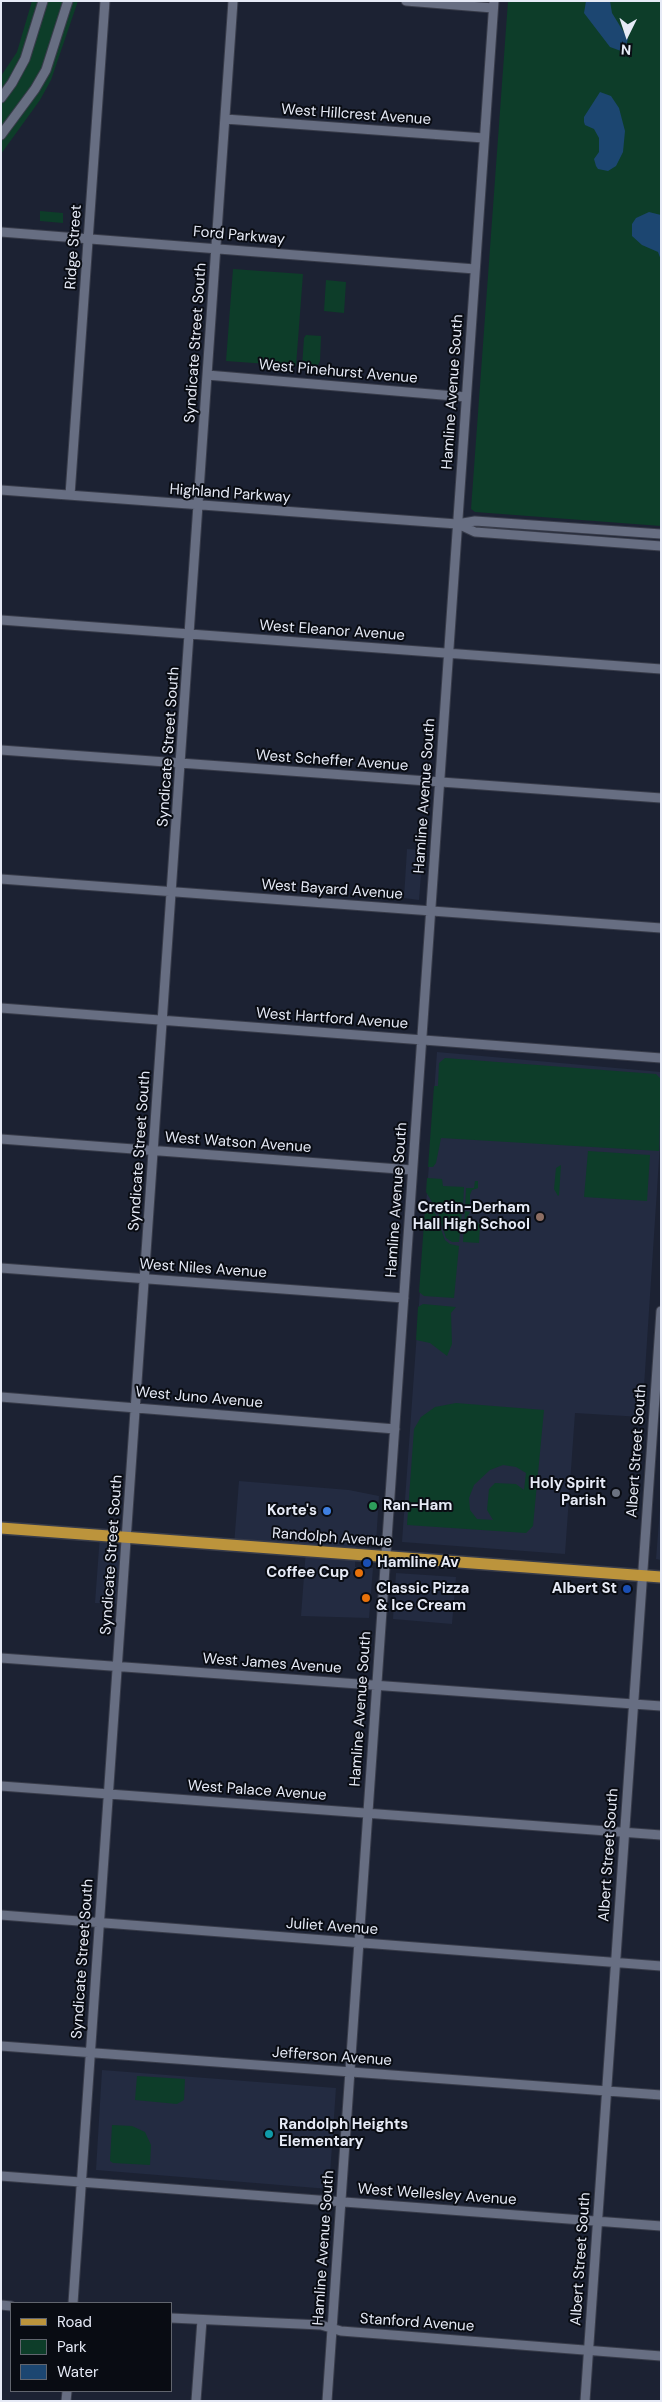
<!DOCTYPE html>
<html>
<head>
<meta charset="utf-8">
<style>
  body { margin:0 }
  #map { position:relative; width:662px; height:2402px; overflow:hidden; background:#1c2233; font-family:"DM Sans",sans-serif }
  canvas { display:block }
  .frame { position:absolute; inset:0; border:2px solid #e6eaf6; pointer-events:none }
  .legend { position:absolute; left:10px; top:2302px; width:162px; height:90px; box-sizing:border-box; background:#090c13; border:1px solid #61656e; margin:0; padding:6px 9px; list-style:none; font-size:15px; color:#e6eaf6 }
  .legend li { display:flex; align-items:center; gap:10px; height:25px }
  .legend b { width:25px; border:1px solid #61656e }
  .north { position:absolute; left:602px; top:10px; width:50px; height:50px; -webkit-text-stroke:4px #090c13; paint-order:stroke; rotate:184deg; font-size:14px; font-weight:700; line-height:20px; text-align:center; color:#e6eaf6 }
  .north::after { content:''; display:block; margin:auto; width:18px; height:22px; background:#e6eaf6; clip-path:polygon(50% 0,100% 100%,50% 72%,0 100%) }
</style>
</head>
<body>
<div id="map">
<canvas width="662" height="2402"></canvas>
<div class="frame"></div>
<ul class="legend">
<li><b style="height:6px;background:#bc943c"></b>Road</li>
<li><b style="height:14px;background:#0d3d29"></b>Park</li>
<li><b style="height:14px;background:#1c4671"></b>Water</li>
</ul>
<div class="north">N</div>
</div>
<script>
const g = document.querySelector('canvas').getContext('2d');
g.lineJoin = 'round';
function fill(path, color) { g.fillStyle = color; g.fill(path, 'evenodd'); }
const poly = rows => new Path2D(rows.map(r => 'M' + r).join(''));
function trace(path, color, width, dash) { g.strokeStyle = color; g.lineWidth = width; g.lineCap = dash ? 'butt' : 'round'; g.setLineDash(dash || []); g.stroke(path); }
function write(font, color, halo, rows, align = 'center') {
  g.font = font + ' "DM Sans",sans-serif'; g.lineWidth = 4; g.setLineDash([]); g.textBaseline = 'middle'; g.strokeStyle = halo; g.fillStyle = color; for (const [text, x, y, turn = 0] of rows) {
    g.save(); g.translate(x, y); g.rotate((+turn || 0) * Math.PI / 180); g.textAlign = isNaN(turn) ? turn : align; if (halo) g.strokeText(text, 0, 0); g.fillText(text, 0, 0); g.restore();
  }
}
fill(poly([
  [407,849,423,850,419,900,404,898],
  [437,1052,661,1072,661,1129,642,1417,575,1413,565,1554,402,1542],
  [239,1481,349,1490,379,1496,376,1543,356,1542,355,1567,373,1568,369,1618,301,1616,306,1549,234,1545],
  [661,1496,661,1560,656,1559],
  [100,1535,128,1536,122,1604,95,1603],
  [396,1573,456,1577,452,1624,393,1619],
  [102,2070,336,2088,329,2189,96,2170]
]), '#232b41');
fill(poly([
  [32,1,78,1,51,80,40,100,1,154,1,76,17,52],
  [508,1,661,1,661,526,475,512,471,509],
  [40,211,63,213,63,223,40,221],
  [233,269,303,274,296,366,226,361],
  [326,280,346,282,344,313,324,311],
  [306,335,321,336,320,361,315,371,304,370,302,367,304,338],
  [445,1058,656,1074,661,1079,659,1151,441,1138,436,1163,433,1167,428,1167,434,1086,438,1086,439,1063],
  [588,1151,650,1155,647,1201,584,1197],
  [561,1165,559,1195,558,1196,554,1189,556,1168],
  [427,1178,442,1179,443,1186,464,1187,463,1209,435,1207,426,1192],
  [475,1181,478,1181,478,1188,472,1190,470,1195,470,1209,465,1209,466,1188,474,1188],
  [425,1209,432,1210,435,1213,445,1240,450,1244,459,1246,454,1298,424,1296,419,1292],
  [437,1210,462,1211,459,1242,452,1242,446,1238],
  [465,1211,470,1212,467,1217,469,1220,480,1224,479,1243,463,1242],
  [423,1304,456,1307,451,1313,452,1344,447,1356,430,1343,416,1340,418,1307],
  [456,1403,544,1410,533,1526,526,1533,407,1525,414,1429,421,1417,435,1407],
  [503,1465,516,1467,526,1473,524,1490,516,1484,495,1483,489,1489,487,1510,493,1520,477,1519,470,1510,469,1498,474,1485,490,1470],
  [137,2076,185,2079,184,2100,177,2104,135,2100],
  [112,2125,132,2126,145,2132,151,2145,150,2165,113,2163,110,2161]
]), '#0d3d29');
fill(poly([
  [586,1,610,1,612,13,628,39,625,49,621,51,610,47,584,13],
  [600,92,611,96,619,108,625,131,623,152,616,166,608,171,598,169,596,166,594,159,599,152,599,138,594,129,585,125,584,122,584,117],
  [649,212,661,215,661,260,658,252,642,245,632,236,632,224,636,218]
]), '#1c4671');
const minor = poly([
  [406,1,493,8],
  [1,98,12,83,25,59,43,1],
  [225,119,484,138],
  [1,135,35,89,46,70,68,1],
  [1,232,475,269],
  [207,375,466,397],
  [1,490,457,524,475,521,661,534],
  [70,495,105,1],
  [458,524,475,532,661,546],
  [1,620,661,669],
  [1,750,661,798],
  [1,879,661,928],
  [1,1008,661,1058],
  [1,1139,412,1170],
  [1,1268,404,1298],
  [1,1397,395,1429],
  [1,1658,661,1706],
  [1,1786,661,1835],
  [1,1915,661,1966],
  [1,2046,661,2095],
  [1,2176,661,2226],
  [73,2303,233,1],
  [1,2305,11,2306],
  [171,2318,321,2325,341,2331,661,2356],
  [66,2401,67,2391],
  [196,2401,202,2320],
  [327,2401,494,1],
  [585,2401,661,1311]
]);
const major = poly([
  [1,1528,661,1577]
]);
trace(minor, '#383c4a', 11);
trace(major, '#383c4a', 14);
trace(minor, '#676e82', 9);
trace(major, '#bc943c', 11);
for (const [x, y, r, color] of [
  [540,1217,5,"#8d6e63"],
  [616,1493,5,"#6b7280"],
  [373,1506,5,"#2e9e5b"],
  [327,1511,5,"#3f7fe0"],
  [367,1563,5,"#1a4fb4"],
  [359,1573,5,"#e8710a"],
  [627,1589,5,"#1a4fb4"],
  [366,1598,5,"#e8710a"],
  [269,2134,5,"#0f9aa8"]
]) { const dot = new Path2D(); dot.arc(x, y, r, 0, 2 * Math.PI); g.fillStyle = color; g.fill(dot); trace(dot, '#090c13', 2); }
write('15px', '#e6eaf6', '#090c13', [
  ["West Hillcrest Avenue",356,115,4],
  ["Ford Parkway",239,236,5],
  ["Ridge Street",74,247,-86],
  ["Syndicate Street South",196,343,-86],
  ["West Pinehurst Avenue",338,372,5],
  ["Hamline Avenue South",453,392,-86],
  ["Highland Parkway",230,494,4],
  ["West Eleanor Avenue",332,631,4],
  ["Syndicate Street South",169,747,-86],
  ["West Scheffer Avenue",332,761,4],
  ["Hamline Avenue South",425,796,-86],
  ["West Bayard Avenue",332,890,4],
  ["West Hartford Avenue",332,1019,4],
  ["West Watson Avenue",238,1143,4],
  ["Syndicate Street South",140,1151,-86],
  ["Hamline Avenue South",397,1200,-86],
  ["West Niles Avenue",203,1269,4],
  ["West Juno Avenue",199,1398,5],
  ["Albert Street South",637,1451,-86],
  ["Randolph Avenue",332,1538,4],
  ["Syndicate Street South",112,1555,-86],
  ["West James Avenue",272,1664,4],
  ["Hamline Avenue South",361,1709,-86],
  ["West Palace Avenue",257,1791,4],
  ["Albert Street South",609,1855,-86],
  ["Juliet Avenue",332,1927,4],
  ["Syndicate Street South",83,1959,-86],
  ["Jefferson Avenue",332,2057,4],
  ["West Wellesley Avenue",437,2195,4],
  ["Hamline Avenue South",324,2248,-86],
  ["Albert Street South",581,2259,-86],
  ["Stanford Avenue",417,2323,4]
]);
write('bold 15px', '#e6eaf6', '#090c13', [
  ["Cretin-Derham",530,1208],
  ["Hall High School",530,1225],
  ["Holy Spirit",606,1484],
  ["Parish",606,1501],
  ["Ran-Ham",383,1506,"left"],
  ["Korte's",317,1511],
  ["Hamline Av",377,1563,"left"],
  ["Coffee Cup",349,1573],
  ["Classic Pizza",376,1589,"left"],
  ["& Ice Cream",376,1606,"left"],
  ["Albert St",617,1589],
  ["Randolph Heights",279,2125,"left"],
  ["Elementary",279,2142,"left"]
], 'right');
</script>
</body>
</html>
